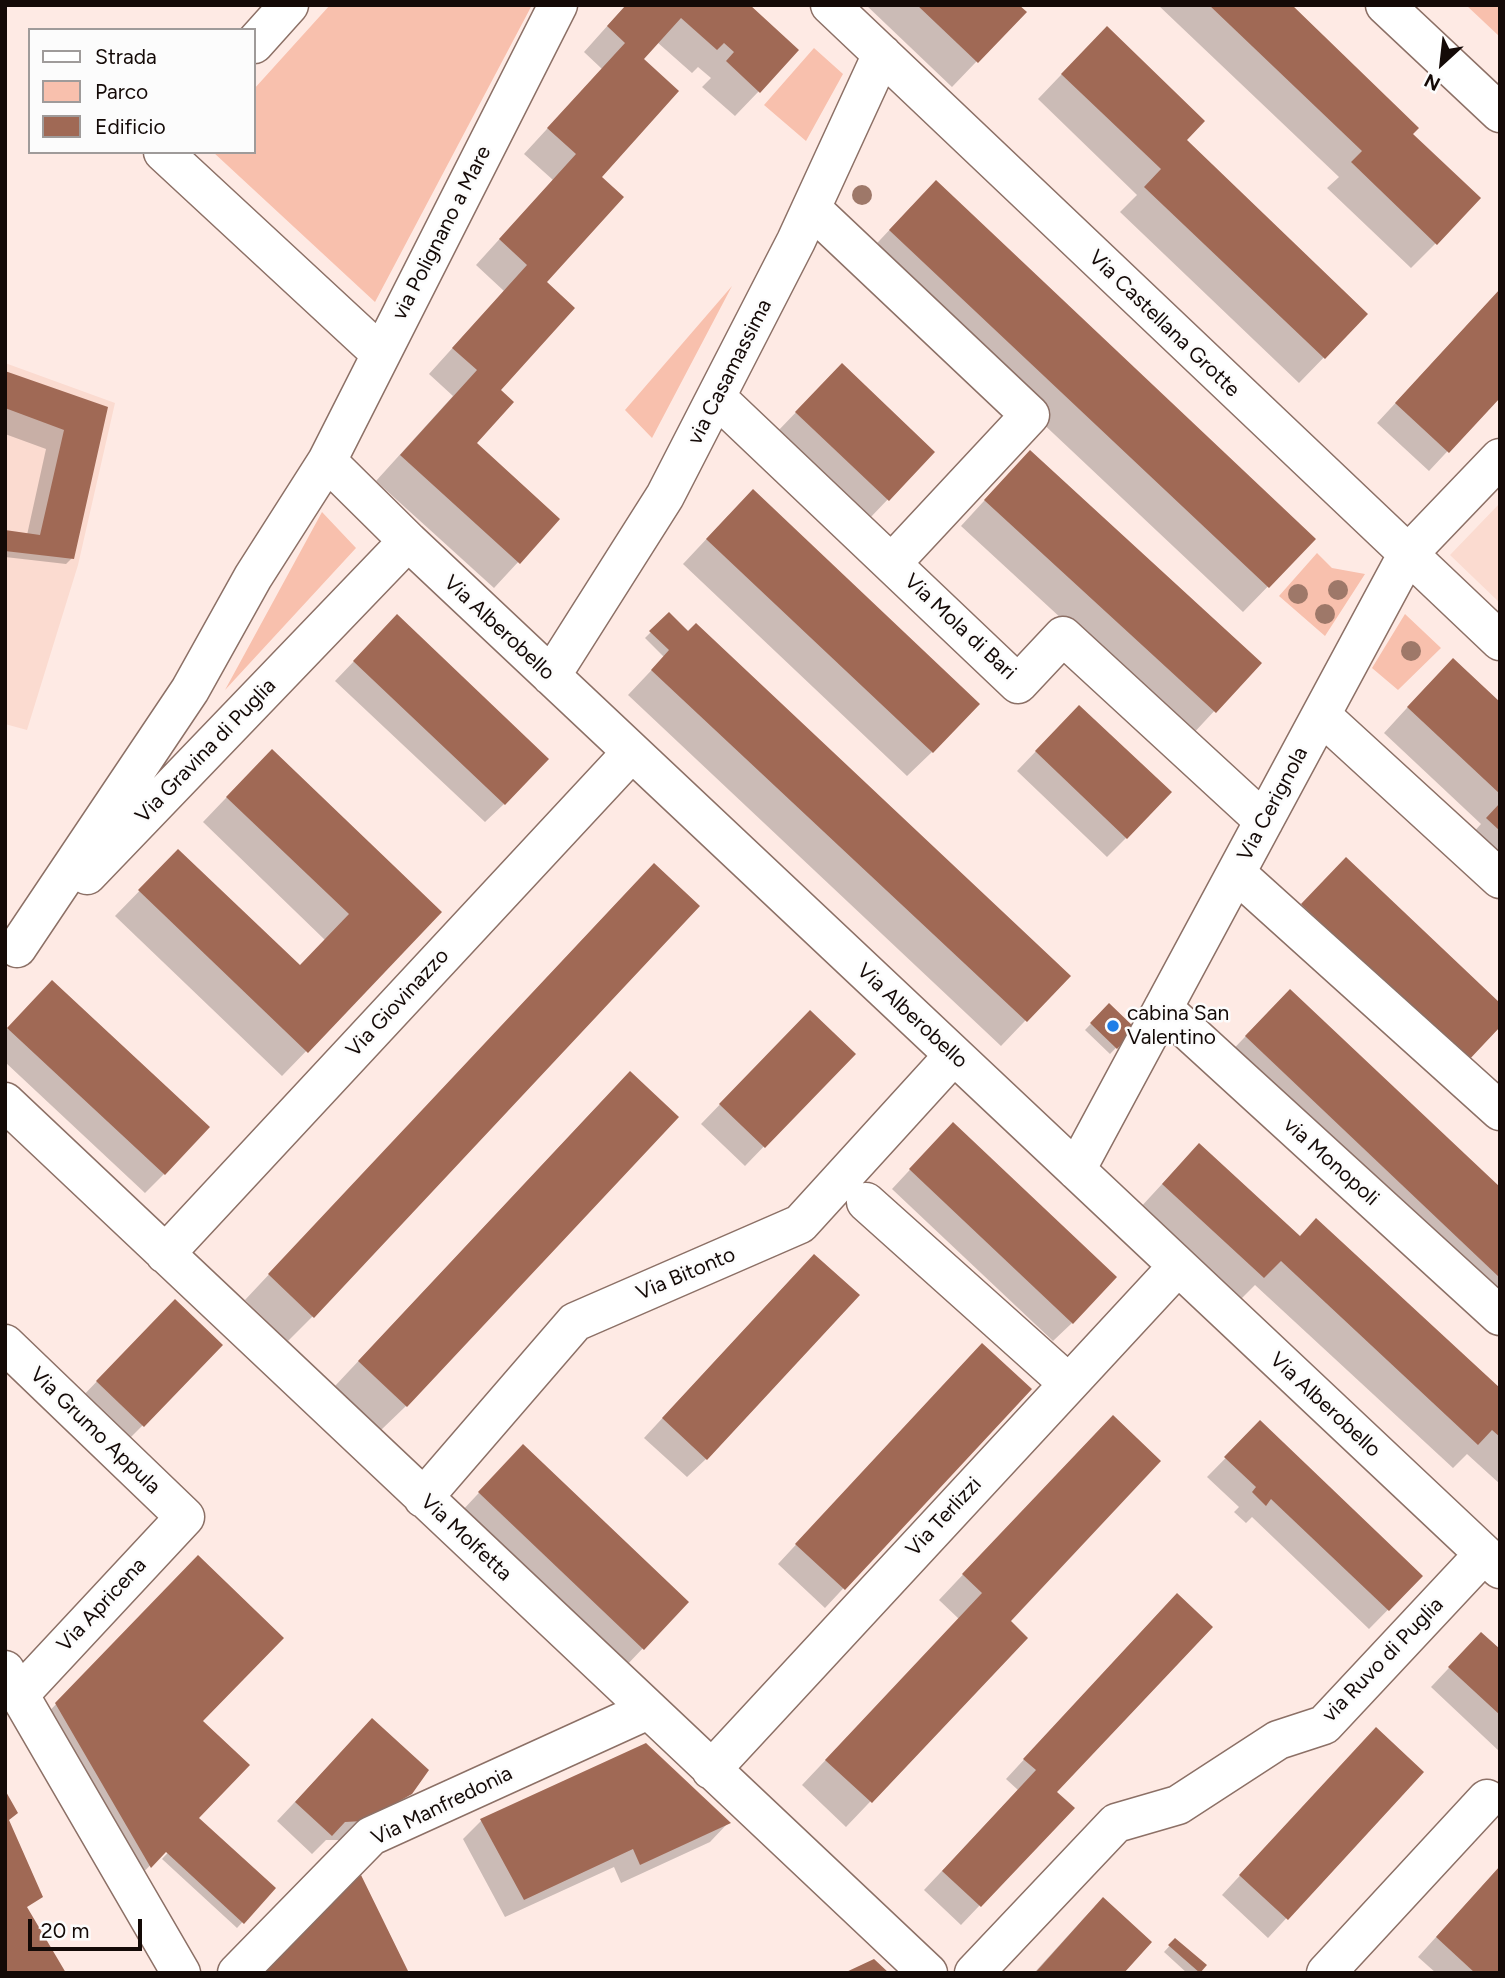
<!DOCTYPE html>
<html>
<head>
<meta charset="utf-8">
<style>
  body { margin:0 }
  #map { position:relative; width:1505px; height:1978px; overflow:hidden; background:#feeae4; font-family:Figtree,sans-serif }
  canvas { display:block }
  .frame { position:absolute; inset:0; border:7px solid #140a07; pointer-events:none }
  .legend { position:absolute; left:28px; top:28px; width:228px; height:126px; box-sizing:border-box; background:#fcfcfc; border:2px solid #9f9b9a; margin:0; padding:9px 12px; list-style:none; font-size:21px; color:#140a07 }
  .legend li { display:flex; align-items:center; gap:14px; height:35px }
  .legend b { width:35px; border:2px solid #9f9b9a }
  .north { position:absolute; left:1407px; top:28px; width:70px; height:70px; -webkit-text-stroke:5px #fcfcfc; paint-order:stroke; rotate:207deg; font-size:19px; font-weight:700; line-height:28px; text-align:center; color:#140a07 }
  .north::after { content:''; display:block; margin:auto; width:24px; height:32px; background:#140a07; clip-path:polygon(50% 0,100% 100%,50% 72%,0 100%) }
  .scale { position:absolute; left:28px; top:1919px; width:114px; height:32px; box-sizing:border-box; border:4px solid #140a07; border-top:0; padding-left:9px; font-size:21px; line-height:24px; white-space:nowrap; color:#140a07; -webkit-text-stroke:5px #fcfcfc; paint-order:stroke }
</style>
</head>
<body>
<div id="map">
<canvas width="1505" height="1978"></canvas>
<div class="frame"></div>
<ul class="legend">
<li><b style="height:9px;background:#fff"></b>Strada</li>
<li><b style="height:19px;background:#f8c0ad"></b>Parco</li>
<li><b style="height:19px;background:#a06955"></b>Edificio</li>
</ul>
<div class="north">N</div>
<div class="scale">20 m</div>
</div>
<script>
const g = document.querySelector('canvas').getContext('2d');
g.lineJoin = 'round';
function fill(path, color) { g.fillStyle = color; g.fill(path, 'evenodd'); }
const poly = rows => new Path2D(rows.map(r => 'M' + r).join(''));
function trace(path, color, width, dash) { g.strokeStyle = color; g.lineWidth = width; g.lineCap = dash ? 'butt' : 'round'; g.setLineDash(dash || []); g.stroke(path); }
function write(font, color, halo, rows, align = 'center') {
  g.font = font + ' Figtree,sans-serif'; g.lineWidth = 5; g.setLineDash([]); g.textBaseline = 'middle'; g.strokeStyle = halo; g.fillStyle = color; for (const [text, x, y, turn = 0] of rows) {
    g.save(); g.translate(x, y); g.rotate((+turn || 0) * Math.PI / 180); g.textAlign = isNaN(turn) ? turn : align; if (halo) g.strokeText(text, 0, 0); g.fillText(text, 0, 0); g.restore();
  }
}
fill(poly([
  [5,363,115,403,78,565,27,730,5,724],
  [1500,503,1500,603,1450,555]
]), '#fbdbd0');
fill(poly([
  [330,5,532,5,375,302,213,152,254,152,254,89],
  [1466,5,1500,5,1500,37],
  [814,48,843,74,806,141,764,105],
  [732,286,652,438,625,410],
  [322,512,356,548,225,690],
  [1317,553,1332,568,1365,574,1325,636,1279,596],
  [1405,614,1441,648,1398,690,1372,668]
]), '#f8c0ad');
fill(poly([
  [626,5,747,5,759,91,735,116,702,87,711,78,698,67,692,73,657,42,641,59,599,177,544,282,474,443,558,519,494,588,376,481,453,396,429,374,504,291,476,265,553,180,524,154,602,69,584,52],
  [866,5,1017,5,1024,12,952,87],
  [1158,5,1290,5,1410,134,1436,243,1411,268,1327,188,1339,177],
  [1082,53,1184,140,1366,314,1299,383,1120,212,1137,195,1038,99],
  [911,207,1314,539,1243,612,865,256],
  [1500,290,1500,395,1429,471,1377,423],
  [5,373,106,408,72,558,66,564,5,557,5,532,27,535,46,449,5,434],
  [823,384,933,452,869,519,777,432],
  [1006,477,1259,663,1190,737,961,526],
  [728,516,932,752,907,776,683,564],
  [669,614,1068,976,1001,1046,628,695,664,657,645,638],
  [378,636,504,804,485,822,335,681],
  [1428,685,1500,704,1500,879,1463,844,1481,824,1384,733],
  [1060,726,1126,838,1107,857,1017,771],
  [247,776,440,913,282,1076,115,916,154,876,299,967,325,940,203,822],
  [1327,878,1500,1006,1284,924],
  [629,890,313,1316,288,1341,245,1300],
  [33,1001,164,1174,145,1193,5,1062,5,1031],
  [1109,1005,1134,1029,1110,1054,1085,1030],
  [1265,1016,1500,1190,1500,1288,1480,1307,1221,1062],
  [791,1031,853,1054,745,1166,701,1124],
  [605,1098,406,1406,381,1430,335,1386],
  [934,1144,1072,1323,1053,1341,892,1189],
  [1175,1170,1299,1238,1500,1390,1500,1484,1467,1454,1453,1468,1255,1285,1238,1302,1139,1209],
  [795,1275,706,1459,687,1477,644,1438],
  [156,1320,143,1425,124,1444,78,1401],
  [964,1364,1029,1389,825,1608,778,1564],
  [1260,1423,1421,1576,1369,1629,1252,1517,1246,1523,1234,1512,1239,1507,1207,1477],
  [1088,1442,1008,1621,1026,1638,846,1827,802,1785,959,1619,939,1600],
  [505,1465,687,1602,624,1668,461,1512],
  [174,1582,201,1721,196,1818,274,1888,237,1928,162,1859,176,1844,173,1842,125,1891,32,1729],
  [1158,1614,1055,1792,1072,1808,961,1925,924,1890,1018,1790,1006,1779],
  [1500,1652,1500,1752,1431,1687,1463,1653],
  [354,1739,411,1793,391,1813,342,1840,326,1840,312,1854,277,1821],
  [1357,1749,1422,1772,1268,1938,1222,1895],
  [481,1821,728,1823,710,1842,621,1883,614,1867,505,1917,463,1839],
  [1494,1873,1500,1973,1436,1973,1418,1957],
  [1103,1899,1122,1973,1034,1973,1084,1918],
  [1175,1940,1204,1965,1198,1973,1187,1973,1164,1952],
  [406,1971,404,1973,264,1973]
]), '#0003');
fill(poly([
  [626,5,750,5,799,50,760,93,726,61,734,52,724,43,717,50,681,18,644,59,679,91,602,177,624,197,547,282,575,308,501,390,514,402,477,443,560,519,520,564,400,455,477,370,452,348,527,265,499,239,576,154,547,128,625,43,607,26],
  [917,5,1019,5,1027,12,978,63],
  [1209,5,1292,5,1419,128,1413,134,1481,198,1437,245,1351,162,1362,151],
  [1107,26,1205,121,1187,140,1368,314,1325,359,1144,187,1161,169,1061,74],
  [936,180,1316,539,1269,588,889,230],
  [1500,289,1500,398,1449,453,1395,403],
  [842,363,935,452,889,501,795,412],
  [5,371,108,407,74,559,5,551,5,530,40,535,64,430,5,408],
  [1030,450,1262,663,1216,713,984,500],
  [753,489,980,704,933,753,706,539],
  [669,612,688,631,696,623,1071,976,1027,1022,651,670,669,650,649,631],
  [397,614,549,759,505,805,353,661],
  [1453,658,1500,702,1500,794,1407,707],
  [1079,705,1172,792,1127,839,1035,751],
  [272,749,442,912,308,1053,138,890,178,849,300,965,349,914,226,797],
  [1500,803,1500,831,1486,818],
  [1346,857,1500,1003,1500,1027,1467,1062,1301,904],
  [654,863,700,906,314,1318,268,1274],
  [52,980,210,1127,165,1175,7,1028],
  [1290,989,1500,1187,1500,1278,1245,1036],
  [1109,1003,1136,1029,1117,1049,1090,1023],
  [810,1010,856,1054,765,1148,719,1104],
  [630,1071,679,1117,407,1407,358,1361],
  [953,1122,1117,1277,1073,1324,909,1169],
  [1199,1143,1300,1236,1316,1218,1500,1388,1500,1437,1492,1430,1478,1445,1281,1261,1264,1278,1162,1184],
  [814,1254,860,1295,707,1460,662,1418],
  [175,1299,223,1345,144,1427,96,1381],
  [982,1343,1032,1389,845,1590,795,1544],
  [1113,1415,1161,1461,1011,1621,1028,1638,872,1803,825,1760,982,1593,962,1574],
  [1260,1420,1423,1576,1389,1611,1271,1499,1266,1506,1252,1492,1256,1487,1224,1457],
  [523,1444,689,1602,644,1650,478,1492],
  [198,1555,284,1638,203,1721,250,1765,199,1818,276,1888,244,1924,166,1852,151,1868,55,1703],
  [1177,1593,1213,1627,1057,1792,1075,1808,981,1907,942,1871,1036,1770,1023,1759],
  [1481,1632,1500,1649,1500,1715,1448,1667],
  [372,1718,429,1770,412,1794,363,1821,345,1822,332,1836,295,1802],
  [1376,1727,1424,1772,1288,1920,1239,1875],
  [646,1743,731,1823,640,1865,633,1849,524,1900,480,1819],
  [5,1790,18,1813,9,1820,43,1897,27,1907,66,1973,5,1973],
  [1500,1866,1500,1973,1475,1973,1436,1937],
  [361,1875,408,1971,263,1973,310,1922],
  [1103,1897,1152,1942,1124,1973,1035,1973],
  [1175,1938,1207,1965,1200,1973,1168,1945],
  [874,1959,889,1973,844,1973]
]), '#a06955');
const minor = poly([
  [830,5,1500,641],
  [1385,5,1500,113],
  [254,44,289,5],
  [163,152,381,354],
  [812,209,1030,415,892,563],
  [717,398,1018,684,1063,636,1264,821],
  [327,461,408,541,1500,1569],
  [551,676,665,496,796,241,882,54],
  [1321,715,1500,879],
  [1236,873,1500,1111],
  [87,875,408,541],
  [17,948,190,690,253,577,327,461,558,5],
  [1163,1008,1500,1316],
  [5,1102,928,1973],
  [1076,1170,1407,555,1500,458],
  [866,1202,1068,1383],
  [165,1254,632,752],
  [5,1344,185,1517,20,1694],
  [423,1498,575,1322,800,1224,954,1055],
  [5,1670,181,1973],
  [711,1770,1178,1266],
  [237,1973,371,1836,648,1710],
  [974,1973,1116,1823,1178,1805,1278,1740,1324,1725,1484,1554],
  [1326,1973,1487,1799]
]);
trace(minor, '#8c7066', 41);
trace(minor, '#fff', 38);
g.fillStyle = '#9e7869';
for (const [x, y] of [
  [862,195],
  [1338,590],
  [1298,594],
  [1325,614],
  [1411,651]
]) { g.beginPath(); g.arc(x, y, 10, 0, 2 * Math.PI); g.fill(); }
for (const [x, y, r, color] of [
  [1113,1026,7,"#207ee7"]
]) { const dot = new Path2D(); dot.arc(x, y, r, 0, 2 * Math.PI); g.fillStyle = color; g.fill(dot); trace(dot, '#fcfcfc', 2.5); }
write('21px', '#140a07', '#fcfcfc', [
  ["via Polignano a Mare",442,233,-63],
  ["Via Castellana Grotte",1164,324,44],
  ["via Casamassima",730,372,-63],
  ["Via Mola di Bari",960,627,43],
  ["Via Alberobello",499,628,43],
  ["Via Gravina di Puglia",206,751,-46],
  ["Via Cerignola",1273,804,-62],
  ["Via Giovinazzo",398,1003,-47],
  ["Via Alberobello",912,1016,43],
  ["via Monopoli",1331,1162,42],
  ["Via Bitonto",686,1274,-23],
  ["Via Alberobello",1325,1405,43],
  ["Via Grumo Appula",95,1431,44],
  ["Via Terlizzi",944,1517,-47],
  ["Via Molfetta",466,1538,43],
  ["Via Apricena",102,1605,-47],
  ["via Ruvo di Puglia",1383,1660,-46],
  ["Via Manfredonia",442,1806,-26]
]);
write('21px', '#140a07', '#fcfcfc', [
  ["cabina San",1127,1014],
  ["Valentino",1127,1038]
], 'left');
</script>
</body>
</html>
